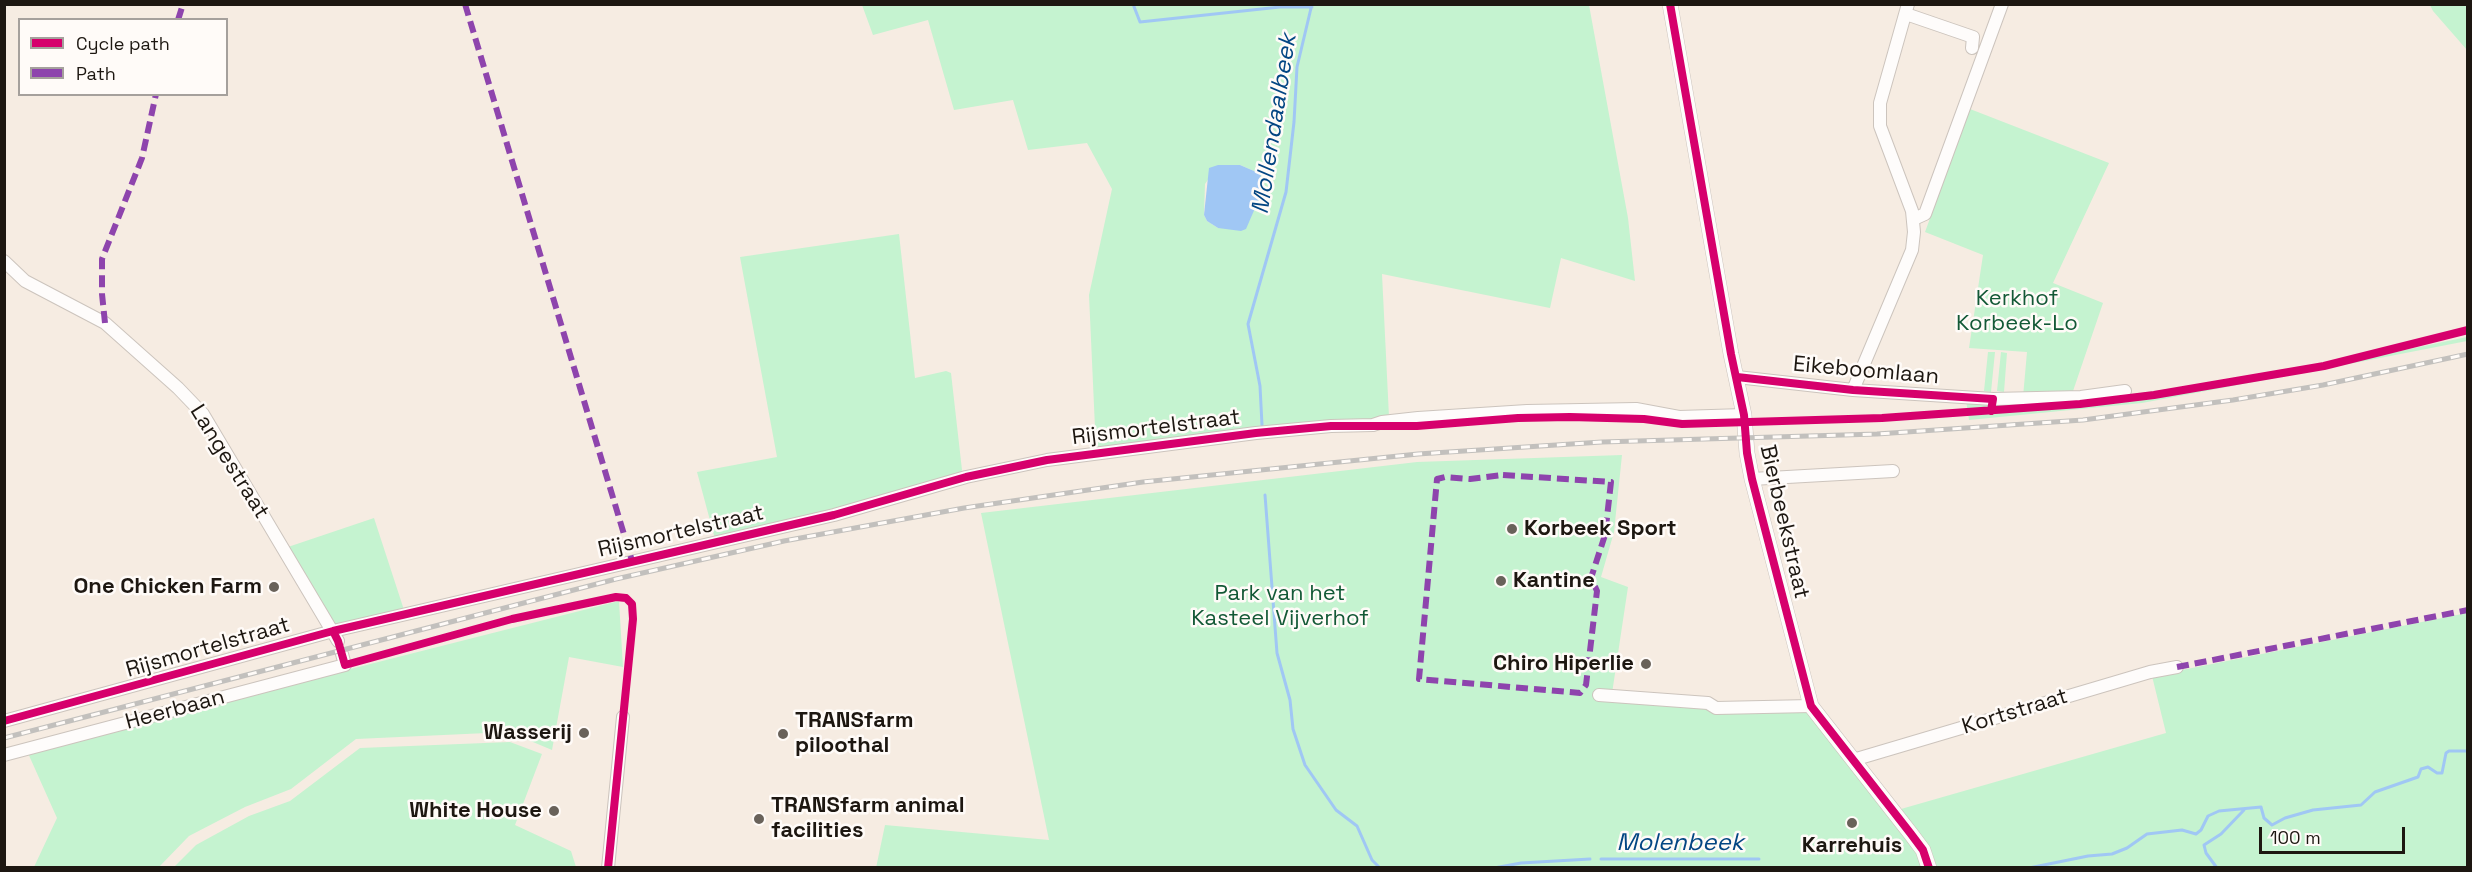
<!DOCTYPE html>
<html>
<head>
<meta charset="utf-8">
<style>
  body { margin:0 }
  #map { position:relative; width:2472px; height:872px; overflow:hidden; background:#f6ece2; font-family:"Space Grotesk",sans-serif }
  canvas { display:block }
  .frame { position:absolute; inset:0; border:6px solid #1d1711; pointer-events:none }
  .legend { position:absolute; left:18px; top:18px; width:210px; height:78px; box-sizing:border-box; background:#fffbf8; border:2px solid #a5a09c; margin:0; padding:8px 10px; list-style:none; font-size:18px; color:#1d1711 }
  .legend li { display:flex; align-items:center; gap:12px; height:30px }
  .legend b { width:30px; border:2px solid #a5a09c }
  .scale { position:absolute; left:2259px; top:827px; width:146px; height:27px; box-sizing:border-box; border:3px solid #1d1711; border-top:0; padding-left:8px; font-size:18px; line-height:21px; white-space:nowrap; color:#1d1711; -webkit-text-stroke:4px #fffbf8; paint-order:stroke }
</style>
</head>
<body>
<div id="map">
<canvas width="2472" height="872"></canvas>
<div class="frame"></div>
<ul class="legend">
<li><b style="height:8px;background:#d6006c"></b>Cycle path</li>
<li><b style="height:8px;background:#8e44ad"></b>Path</li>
</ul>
<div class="scale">100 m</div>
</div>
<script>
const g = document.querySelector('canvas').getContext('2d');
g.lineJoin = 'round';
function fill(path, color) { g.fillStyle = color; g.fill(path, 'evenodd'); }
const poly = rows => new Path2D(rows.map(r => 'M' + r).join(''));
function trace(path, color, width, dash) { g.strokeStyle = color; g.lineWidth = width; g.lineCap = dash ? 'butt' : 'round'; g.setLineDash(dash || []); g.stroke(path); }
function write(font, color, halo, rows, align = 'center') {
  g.font = font + ' "Space Grotesk",sans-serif'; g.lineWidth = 5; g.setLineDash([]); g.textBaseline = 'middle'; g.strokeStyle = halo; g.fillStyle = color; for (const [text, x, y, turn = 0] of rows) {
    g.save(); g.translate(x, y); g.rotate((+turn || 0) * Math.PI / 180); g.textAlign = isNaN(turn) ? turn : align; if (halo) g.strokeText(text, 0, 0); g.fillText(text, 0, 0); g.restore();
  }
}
fill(poly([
  [862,5,1589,5,1628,218,1635,281,1561,258,1550,308,1382,274,1389,417,1096,450,1089,295,1112,189,1087,143,1028,150,1013,100,954,110,928,20,873,35],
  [1218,165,1240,165,1261,174,1218,228,1207,221,1204,215,1205,184],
  [2430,5,2467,5,2467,50,2433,11],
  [1970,109,2109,163,2053,283,2103,303,2072,394,2023,397,2027,352,1969,348,1983,255,1925,232],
  [899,234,915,378,946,371,951,373,962,470,958,478,715,539,697,472,777,457,740,257],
  [2467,337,2467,341,2344,365,2142,403,1969,420,1966,400,2081,399,2140,393,2343,365,2342,363],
  [1988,352,1995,352,1991,392,1984,391],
  [2001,352,2007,353,2004,392,1997,391],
  [1622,455,1614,532,1601,577,1628,587,1611,700,1804,708,1913,847,1923,868,876,868,885,825,1049,840,981,513,1417,462],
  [374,518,405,613,337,627,285,548],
  [619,601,623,667,569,657,552,750,509,732,356,739,291,789,245,807,189,836,159,867,34,867,57,818,27,751],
  [2467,613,2467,867,1937,867,1931,851,1901,809,2166,733,2152,676],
  [510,742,542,754,515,825,571,851,576,867,174,867,196,845,249,816,290,801,360,748]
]), '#c5f3d0');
fill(poly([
  [1218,165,1240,165,1261,174,1259,199,1246,229,1241,231,1218,228,1207,221,1204,215,1209,168]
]), '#a0c7f4');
trace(poly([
  [1133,4,1140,22,1280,7,1312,7],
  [1262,425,1260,386,1248,324,1286,192,1294,122,1297,67,1312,4],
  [1265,495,1277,653,1290,700,1293,729,1305,765,1336,810,1357,826,1372,860,1380,868],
  [1601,859,1759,859],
  [321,868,343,868],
  [1494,868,1521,863,1590,859],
  [2029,868,2088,856,2112,854,2127,848,2147,834,2182,830,2196,834,2201,830,2208,816,2219,811,2261,807,2264,818,2272,825,2285,818,2313,810,2361,805,2375,792,2418,777,2421,769,2428,767,2437,773,2442,773,2446,753,2449,751,2468,751],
  [2217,868,2206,853,2204,845,2221,834,2244,810]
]), '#a0c7f4', 3);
const minor = poly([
  [1906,14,1973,37,1972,48],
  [1914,219,1925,214,2002,4],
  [4,261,25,281,105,323,178,388,203,414,338,641],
  [1737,377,1853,390,1993,399,2081,397,2125,391],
  [1853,390,1912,250,1914,232,1912,211,1880,126,1880,103,1908,4],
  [1752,479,1893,471],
  [1599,695,1708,703,1716,708,1811,706],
  [4,721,333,631,834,515,966,477,1047,460,1256,433,1331,426,1373,425,1382,422,1418,418,1527,411,1636,409,1679,417,1744,415],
  [4,755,345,665,342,654],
  [1853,760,2150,672,2177,667],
  [608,868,623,717]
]);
const tertiary = poly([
  [1670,4,1731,354,1744,415,1747,453,1752,479,1811,706,1911,834,1923,850,1929,868]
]);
trace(minor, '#ccc4bd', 14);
trace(tertiary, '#ccc4bd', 16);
trace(minor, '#fefcfb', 12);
trace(tertiary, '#fefcfb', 15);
const rail = poly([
  [4,738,616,579,784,541,964,508,1143,482,1418,454,1602,442,1877,434,2083,420,2233,400,2323,385,2468,354]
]);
trace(rail, '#c2c0bd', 5);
trace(rail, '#fffbf8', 3, [9]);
trace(poly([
  [465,4,632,561],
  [178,20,183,4],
  [105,323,102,294,102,259,142,158,156,94],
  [1503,475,1611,482,1605,535,1591,578,1597,591,1586,685,1580,693,1419,679,1437,479,1445,477,1470,479,1503,475],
  [2177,667,2468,610]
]), '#8e44ad', 6, [12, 6]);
trace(poly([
  [1670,4,1731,354,1744,415,1747,453,1752,479,1811,706,1911,834,1923,850,1929,868],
  [1737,377,1853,390,1993,399,1991,411],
  [333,631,338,641,345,665,512,619,616,597,626,598,632,604,633,619,608,868],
  [4,721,333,631,834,515,966,477,1047,460,1256,433,1331,426,1417,426,1518,418,1570,417,1644,419,1682,424,1882,418,2080,404,2154,395,2324,366,2468,330]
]), '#d6006c', 8);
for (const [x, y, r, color] of [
  [1512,529,6,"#69625a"],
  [1501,581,6,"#69625a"],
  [274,587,6,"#69625a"],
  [1646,664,6,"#69625a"],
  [584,733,6,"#69625a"],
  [783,734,6,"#69625a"],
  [554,811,6,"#69625a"],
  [759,819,6,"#69625a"],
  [1852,823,6,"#69625a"]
]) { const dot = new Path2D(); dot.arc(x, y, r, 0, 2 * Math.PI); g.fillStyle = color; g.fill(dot); trace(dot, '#fffbf8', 2); }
write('22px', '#135936', '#fffbf8', [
  ["Kerkhof",2017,299],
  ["Korbeek-Lo",2017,324],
  ["Park van het",1280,594],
  ["Kasteel Vijverhof",1280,619]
]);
write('22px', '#1d1711', '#fffbf8', [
  ["Eikeboomlaan",1866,371,5],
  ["Rijsmortelstraat",1156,428,-7],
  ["Langestraat",229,462,58],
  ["Bierbeekstraat",1784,522,77],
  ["Rijsmortelstraat",681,532,-13],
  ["Rijsmortelstraat",208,648,-16],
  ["Heerbaan",175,710,-15],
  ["Kortstraat",2015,712,-17]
]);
write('bold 22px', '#1d1711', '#fffbf8', [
  ["Korbeek Sport",1524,529],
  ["Kantine",1513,581],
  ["One Chicken Farm",262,587,"right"],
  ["Chiro Hiperlie",1634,664,"right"],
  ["TRANSfarm",795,721],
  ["piloothal",795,746],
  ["Wasserij",572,733,"right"],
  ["TRANSfarm animal",771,806],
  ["facilities",771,831],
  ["White House",542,811,"right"],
  ["Karrehuis",1852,846,"center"]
], 'left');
write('italic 24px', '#034683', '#fffbf8', [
  ["Mollendaalbeek",1275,124,-81],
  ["Molenbeek",1680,843]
]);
</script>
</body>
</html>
